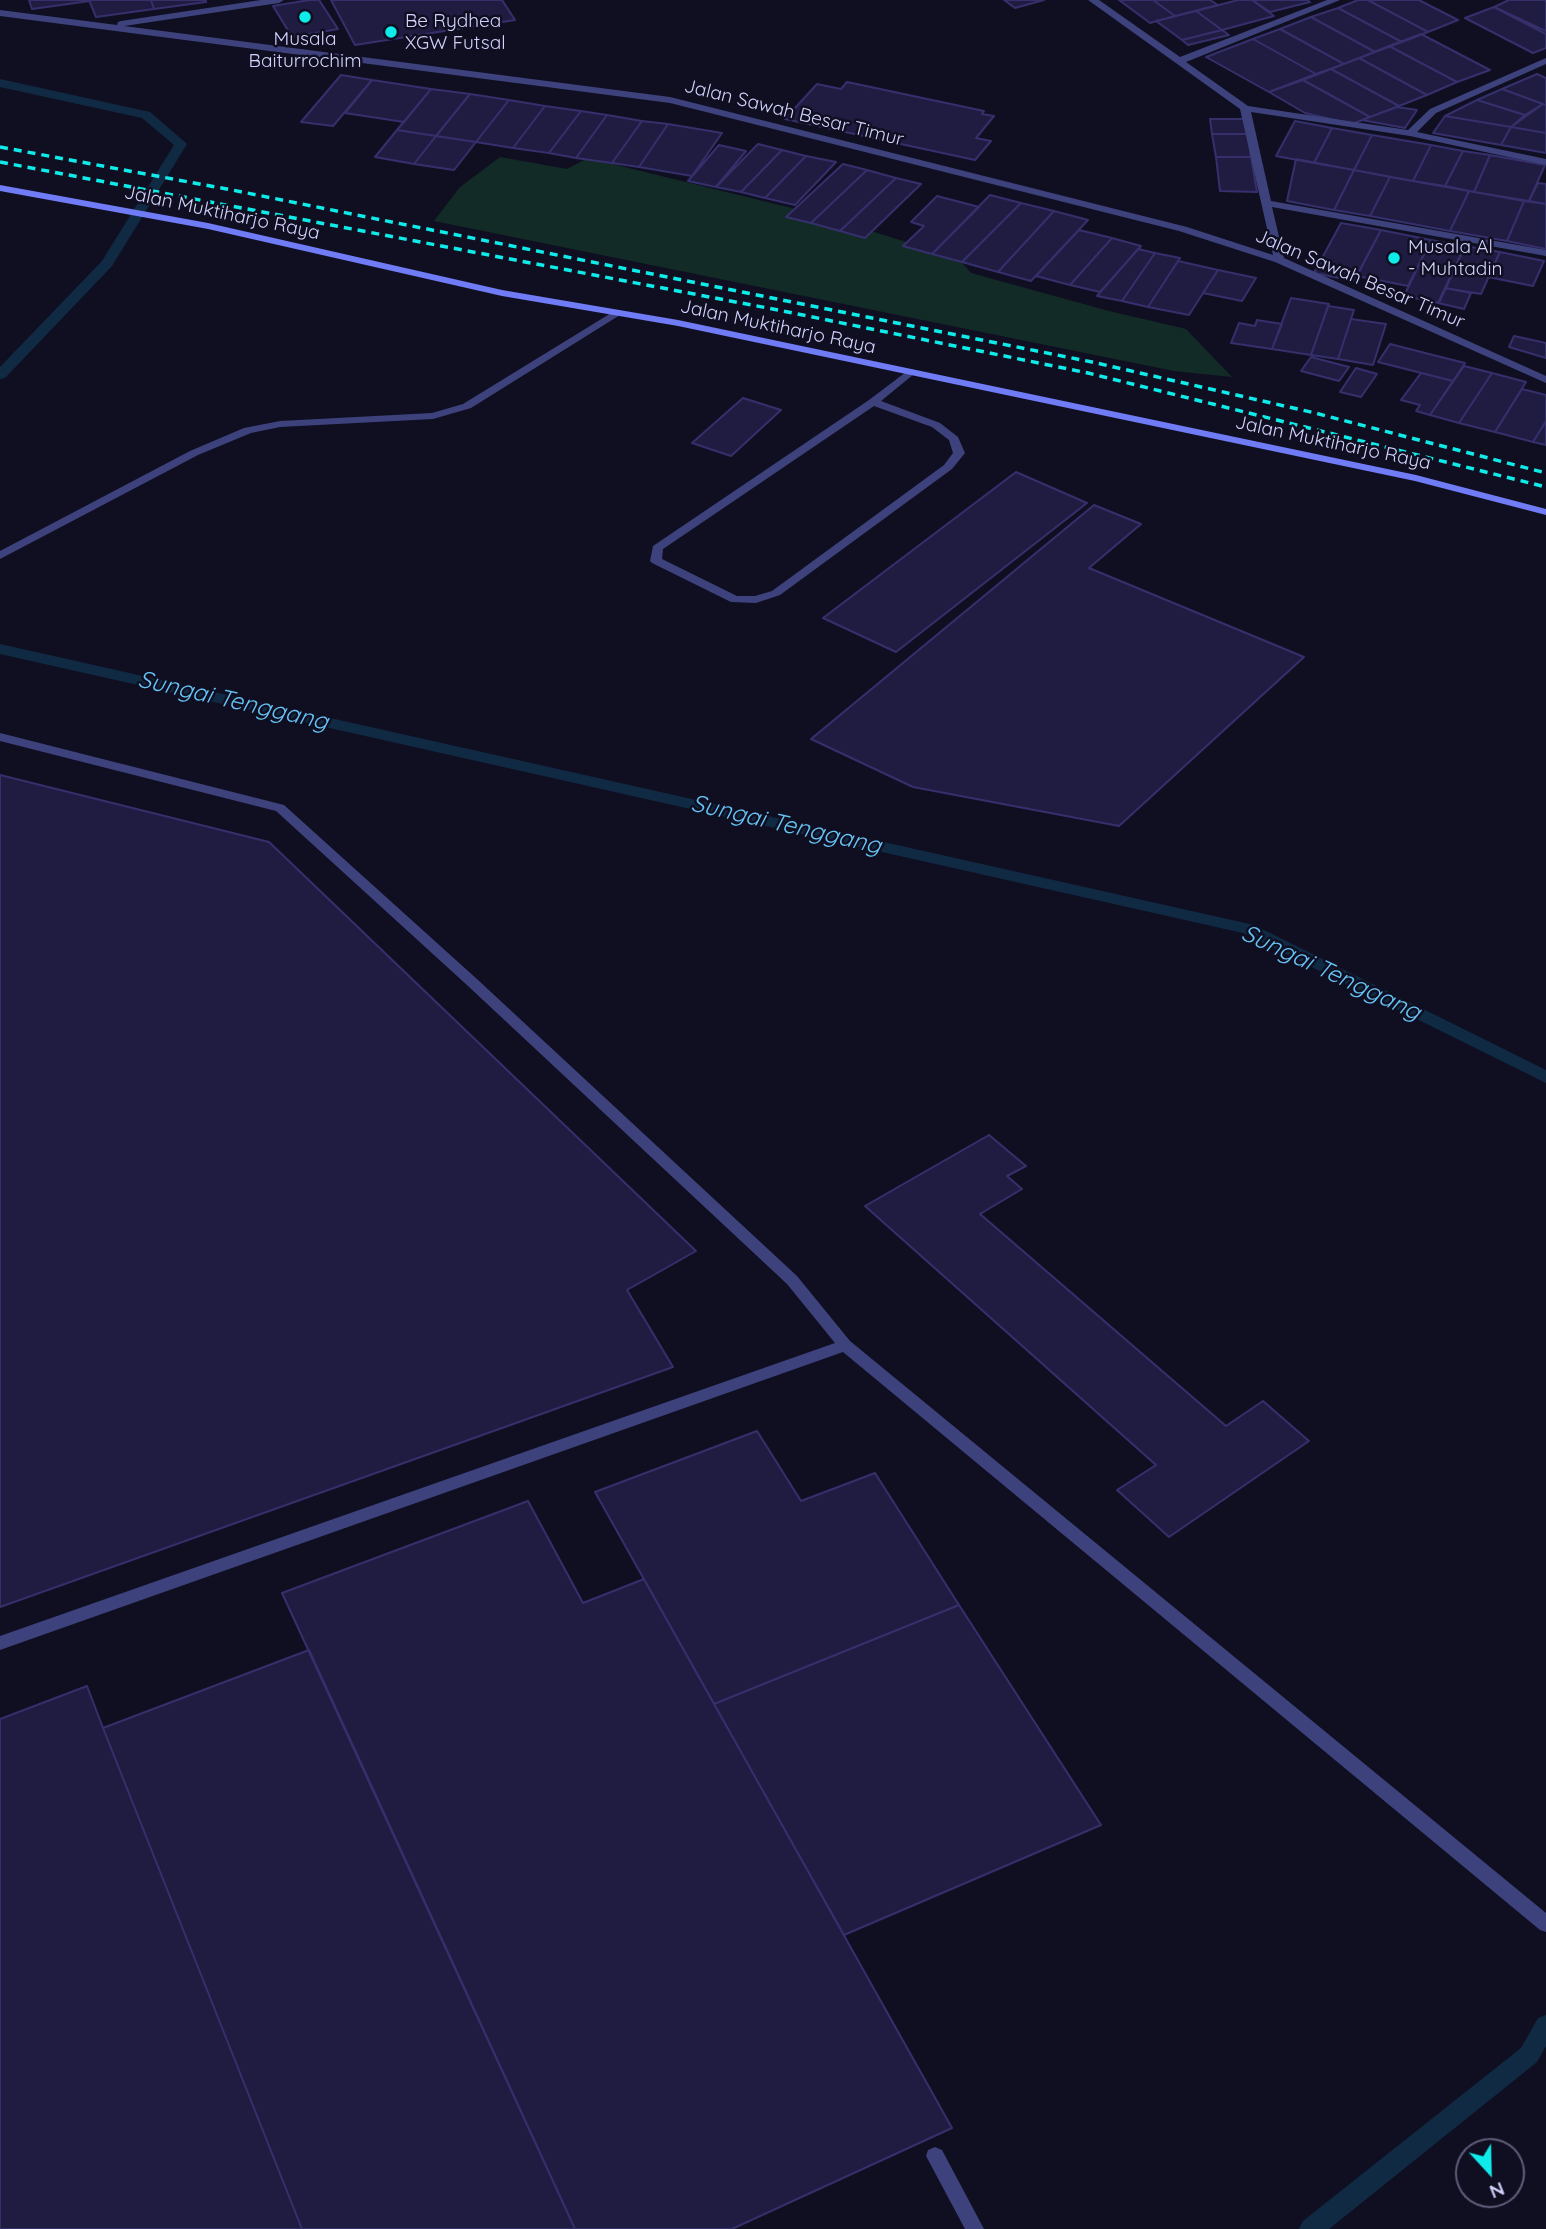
<!DOCTYPE html>
<html>
<head>
<meta charset="utf-8">
<style>
  body { margin:0 }
  #map { position:relative; width:1546px; height:2229px; overflow:hidden; background:#100f22; font-family:Quicksand,sans-serif }
  canvas { display:block }
  .north { position:absolute; left:1455px; top:2138px; width:70px; height:70px; box-sizing:border-box; background:#100f22; border:2px solid #5e5d79; border-radius:50%; rotate:158deg; font-size:19px; font-weight:700; line-height:28px; text-align:center; color:#d2d2fc }
  .north::after { content:''; display:block; margin:auto; width:24px; height:32px; background:#0febe9; clip-path:polygon(50% 0,100% 100%,50% 72%,0 100%) }
</style>
</head>
<body>
<div id="map">
<canvas width="1546" height="2229"></canvas>
<div class="north">N</div>
</div>
<script>
const g = document.querySelector('canvas').getContext('2d');
g.lineJoin = 'round';
function fill(path, color) { g.fillStyle = color; g.fill(path, 'evenodd'); }
const poly = rows => new Path2D(rows.map(r => 'M' + r).join(''));
function trace(path, color, width, dash) { g.strokeStyle = color; g.lineWidth = width; g.lineCap = dash ? 'butt' : 'round'; g.setLineDash(dash || []); g.stroke(path); }
function write(font, color, halo, rows, align = 'center') {
  g.font = font + ' Quicksand,sans-serif'; g.lineWidth = 5; g.setLineDash([]); g.textBaseline = 'middle'; g.strokeStyle = halo; g.fillStyle = color; for (const [text, x, y, turn = 0] of rows) {
    g.save(); g.translate(x, y); g.rotate((+turn || 0) * Math.PI / 180); g.textAlign = isNaN(turn) ? turn : align; if (halo) g.strokeText(text, 0, 0); g.fillText(text, 0, 0); g.restore();
  }
}
fill(poly([
  [500,157,567,169,588,158,816,214,958,258,971,273,1109,311,1186,329,1232,377,1174,371,434,221,460,187]
]), '#122b27');
fill(poly([
  [0,79,150,112,187,144,112,266,5,378,0,379,0,367,102,261,174,145,142,118,0,87,0,79],
  [0,644,1254,925,1546,1070,1546,1083,1243,933,0,654,0,644],
  [1546,2015,1546,2046,1537,2062,1329,2229,1299,2229,1303,2221,1521,2048,1538,2018,1546,2015]
]), '#112a44');
const building = poly([
  [29,0,89,0,90,1,32,9,29,0],
  [151,0,154,9,96,17,89,0,151,0],
  [151,0,206,0,206,2,154,9,151,0],
  [309,0,319,0,338,29,292,37,273,6,309,0],
  [331,0,502,0,515,20,355,45,331,0],
  [1004,0,1044,0,1015,8,1004,0],
  [1119,0,1153,0,1175,16,1150,23,1119,0],
  [1153,0,1210,0,1218,5,1175,16,1153,0],
  [1238,0,1252,0,1274,16,1222,30,1196,11,1238,0],
  [1252,0,1307,0,1310,2,1270,12,1252,0],
  [1358,0,1368,0,1428,32,1402,42,1338,8,1358,0],
  [1368,0,1419,0,1458,20,1428,32,1368,0],
  [1509,0,1546,0,1546,31,1494,7,1509,0],
  [1494,7,1546,34,1546,48,1533,53,1465,18,1494,7],
  [1338,8,1402,42,1375,52,1311,17,1338,8],
  [1196,11,1222,30,1182,40,1156,21,1196,11],
  [1311,17,1375,52,1344,64,1280,29,1311,17],
  [1280,29,1344,64,1316,74,1253,39,1280,29],
  [1222,30,1229,35,1188,45,1182,40,1222,30],
  [1421,34,1490,70,1457,82,1389,46,1421,34],
  [1253,39,1316,74,1269,92,1206,57,1253,39],
  [1389,46,1457,82,1427,95,1359,58,1389,46],
  [1359,58,1427,95,1399,106,1331,69,1359,58],
  [1331,69,1399,106,1370,117,1303,80,1331,69],
  [1537,74,1546,78,1546,105,1502,89,1537,74],
  [341,75,372,80,333,126,301,122,341,75],
  [372,80,431,89,404,122,345,113,372,80],
  [1303,80,1370,117,1352,124,1305,113,1269,92,1303,80],
  [847,82,984,111,982,114,994,116,976,138,991,141,975,160,785,119,817,84,841,89,847,82],
  [431,89,470,94,436,136,397,130,431,89],
  [1502,89,1543,104,1525,115,1477,100,1502,89],
  [470,94,509,100,476,142,436,136,470,94],
  [509,100,545,106,513,148,476,142,509,100],
  [1477,100,1525,115,1511,127,1445,116,1477,100],
  [1543,104,1546,105,1546,133,1511,127,1543,104],
  [545,106,581,111,549,153,513,148,545,106],
  [1397,107,1417,110,1405,128,1362,120,1397,107],
  [581,111,607,115,576,158,549,153,581,111],
  [607,115,642,121,612,163,576,158,607,115],
  [1445,116,1511,127,1501,145,1433,133,1445,116],
  [1210,119,1246,119,1248,134,1212,134,1210,119],
  [642,121,668,124,639,167,612,163,642,121],
  [1295,121,1332,128,1314,163,1276,156,1295,121],
  [668,124,722,133,692,176,639,167,668,124],
  [1511,127,1546,133,1546,153,1501,145,1511,127],
  [1332,128,1372,135,1354,170,1314,163,1332,128],
  [397,130,436,136,414,164,375,157,397,130],
  [1212,134,1248,134,1251,157,1216,157,1212,134],
  [1372,135,1431,145,1413,181,1354,170,1372,135],
  [436,136,476,142,454,170,414,164,436,136],
  [758,144,782,150,741,192,716,187,758,144],
  [719,145,746,151,716,187,688,181,719,145],
  [1431,145,1463,151,1445,186,1413,181,1431,145],
  [782,150,806,156,765,198,741,192,782,150],
  [1463,151,1490,155,1474,192,1445,186,1463,151],
  [1490,155,1545,165,1529,201,1474,192,1490,155],
  [806,156,836,162,795,205,765,198,806,156],
  [1216,157,1251,157,1257,192,1220,191,1216,157],
  [1296,159,1354,170,1334,210,1287,201,1296,159],
  [843,164,867,170,811,223,786,217,843,164],
  [867,170,896,178,840,231,811,223,867,170],
  [1354,170,1390,177,1370,216,1334,210,1354,170],
  [1390,177,1469,191,1450,231,1370,216,1390,177],
  [896,178,921,184,865,238,840,231,896,178],
  [1538,183,1546,184,1546,204,1529,201,1538,183],
  [1469,191,1524,201,1507,241,1450,231,1469,191],
  [990,195,1021,203,962,262,932,254,990,195],
  [937,196,979,207,932,254,903,246,924,226,911,222,937,196],
  [1524,201,1546,204,1546,249,1507,241,1524,201],
  [1021,203,1054,211,998,272,962,262,1021,203],
  [1054,211,1088,220,1031,281,998,272,1054,211],
  [1341,223,1381,230,1354,281,1314,273,1341,223],
  [1079,230,1112,238,1070,285,1036,276,1079,230],
  [1381,230,1431,240,1408,286,1357,276,1381,230],
  [1112,238,1141,246,1100,292,1070,285,1112,238],
  [1431,240,1465,246,1439,303,1404,296,1431,240],
  [1465,246,1500,252,1481,294,1445,288,1465,246],
  [1138,249,1155,253,1122,301,1097,296,1138,249],
  [1500,252,1544,261,1533,286,1488,277,1500,252],
  [1155,253,1180,258,1148,307,1122,301,1155,253],
  [1178,261,1218,270,1189,315,1148,307,1178,261],
  [1218,270,1256,278,1242,301,1203,293,1218,270],
  [1445,288,1471,293,1464,309,1438,303,1445,288],
  [1291,298,1329,304,1311,355,1272,349,1291,298],
  [1328,306,1354,310,1338,359,1311,355,1328,306],
  [1351,319,1386,324,1373,365,1338,359,1351,319],
  [1257,320,1282,324,1272,349,1231,343,1239,323,1255,326,1257,320],
  [1514,336,1546,343,1546,358,1509,347,1514,336],
  [1390,344,1433,355,1465,363,1453,381,1378,362,1390,344],
  [1311,357,1349,367,1339,381,1301,371,1311,357],
  [1464,366,1492,373,1459,423,1430,415,1464,366],
  [1356,368,1377,374,1361,397,1340,392,1356,368],
  [1421,373,1453,381,1430,415,1416,411,1420,405,1401,400,1421,373],
  [1492,373,1526,382,1495,432,1459,423,1492,373],
  [1522,389,1546,395,1546,421,1533,442,1495,432,1522,389],
  [743,398,781,410,731,456,692,443,743,398],
  [1546,421,1546,445,1533,442,1546,421],
  [1016,472,1087,503,896,652,823,618,1016,472],
  [1094,505,1141,524,1089,568,1304,657,1119,826,913,787,811,739,1094,505],
  [0,775,269,842,696,1251,627,1290,673,1367,0,1607,0,775],
  [989,1135,1026,1166,1007,1176,1022,1189,980,1214,1226,1426,1263,1401,1309,1441,1169,1537,1117,1490,1156,1465,865,1206,989,1135],
  [757,1431,801,1501,875,1473,959,1605,714,1704,595,1492,757,1431],
  [528,1501,583,1603,644,1579,952,2128,732,2229,575,2229,282,1593,528,1501],
  [959,1605,1101,1825,844,1935,714,1704,959,1605],
  [309,1650,575,2229,302,2229,103,1728,309,1650],
  [87,1686,103,1728,302,2229,0,2229,0,1719,87,1686]
]);
fill(building, '#201c41');
trace(building, '#35306c', 2);
fill(poly([
  [616,310,620,311,620,315,471,408,433,419,280,427,251,433,198,455,0,559,0,551,190,451,244,428,280,421,432,413,463,404,616,310],
  [910,369,914,370,914,374,881,401,940,423,958,437,965,453,952,469,780,595,756,603,731,602,652,563,650,561,653,546,869,400,910,369],
  [874,406,932,427,949,440,953,453,944,465,772,591,755,596,737,596,662,559,663,549,874,406],
  [0,733,284,805,478,980,797,1276,850,1341,1546,1913,1546,1932,1540,1930,843,1352,0,1650,0,1636,835,1343,787,1284,468,986,276,811,0,741,0,733],
  [935,2147,942,2150,984,2229,965,2229,926,2156,928,2150,935,2147]
]), '#3d427d');
fill(poly([
  [261,0,284,0,279,3,124,26,670,97,1187,227,1273,255,1240,109,1088,0,1099,0,1180,57,1327,0,1340,0,1186,62,1248,106,1408,130,1430,109,1546,58,1546,64,1436,113,1417,132,1546,159,1546,165,1410,136,1251,112,1271,201,1546,250,1546,256,1272,207,1284,258,1546,376,1546,383,1275,262,1179,231,670,103,0,16,0,10,117,25,118,22,121,21,261,0]
]), '#3d427d');
fill(poly([
  [0,185,208,223,502,290,678,320,1416,475,1546,509,1546,515,1415,481,678,326,502,296,208,229,0,191,0,185]
]), '#707bf6');
trace(poly([
  [0,147,232,190,1092,362,1315,413,1546,473],
  [0,162,778,310,1088,373,1546,487]
]), '#0febe9', 3.5, [8, 6]);
for (const [x, y, r, color] of [
  [305,17,7,"#0febe9"],
  [391,32,7,"#0febe9"],
  [1394,258,7,"#0febe9"]
]) { const dot = new Path2D(); dot.arc(x, y, r, 0, 2 * Math.PI); g.fillStyle = color; g.fill(dot); trace(dot, '#100f22', 2.5); }
write('19px', '#d2d2fc', '#100f22', [
  ["Be Rydhea",405,21],
  ["XGW Futsal",405,43],
  ["Musala",305,39,"center"],
  ["Baiturrochim",305,61,"center"],
  ["Musala Al",1408,247],
  ["- Muhtadin",1408,269]
], 'left');
write('19px', '#d2d2fc', '#100f22', [
  ["Jalan Sawah Besar Timur",794,113,14],
  ["Jalan Muktiharjo Raya",222,213,12],
  ["Jalan Sawah Besar Timur",1360,279,23],
  ["Jalan Muktiharjo Raya",778,327,12],
  ["Jalan Muktiharjo Raya",1333,443,12]
]);
write('italic 24px', '#67c4f5', '#100f22', [
  ["Sungai Tenggang",233,701,13],
  ["Sungai Tenggang",786,825,13],
  ["Sungai Tenggang",1331,973,25]
]);
</script>
</body>
</html>
